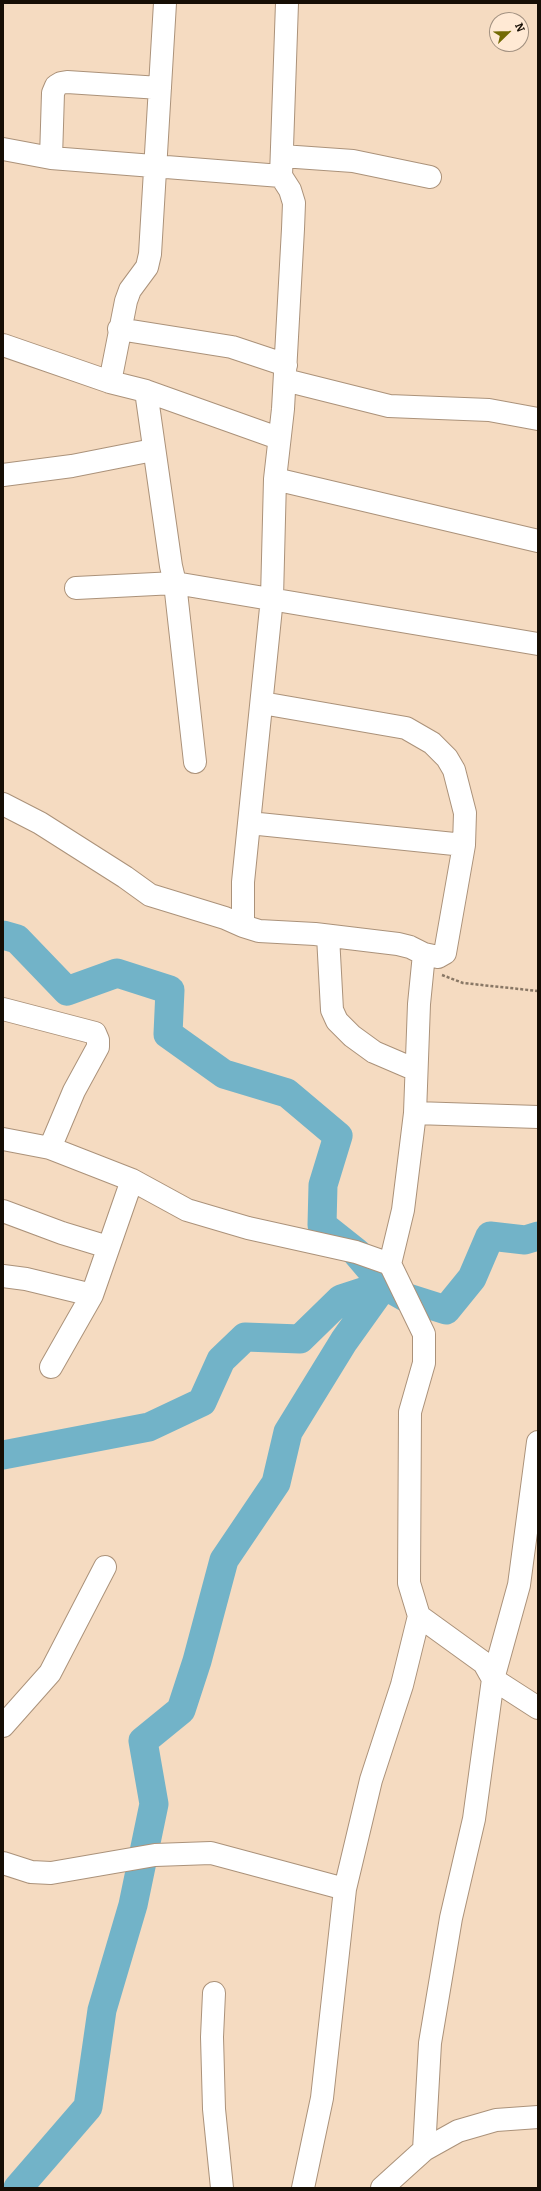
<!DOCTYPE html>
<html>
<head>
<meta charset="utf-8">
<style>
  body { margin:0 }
  #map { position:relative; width:541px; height:2191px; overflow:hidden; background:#f5dbc1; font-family:Bitter,serif }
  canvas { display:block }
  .frame { position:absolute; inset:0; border:4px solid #160e05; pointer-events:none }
  .north { position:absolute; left:489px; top:12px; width:40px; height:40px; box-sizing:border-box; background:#ffe9d4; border:1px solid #a29181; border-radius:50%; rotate:67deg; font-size:11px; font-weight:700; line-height:16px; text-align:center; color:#160e05 }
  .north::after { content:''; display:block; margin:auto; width:14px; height:18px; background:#736a04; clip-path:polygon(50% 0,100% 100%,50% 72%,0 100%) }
</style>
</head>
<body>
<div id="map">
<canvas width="541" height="2191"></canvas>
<div class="frame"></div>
<div class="north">N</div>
</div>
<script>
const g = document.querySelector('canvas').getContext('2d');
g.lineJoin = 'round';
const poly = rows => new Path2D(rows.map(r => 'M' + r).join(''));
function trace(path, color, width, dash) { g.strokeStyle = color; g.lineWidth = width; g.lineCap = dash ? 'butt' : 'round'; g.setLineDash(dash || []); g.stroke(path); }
trace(poly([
  [3,935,17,939,67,991,117,973,170,990,168,1034,224,1074,287,1093,338,1136,323,1185,322,1225,356,1252,384,1285,405,1297,446,1310,472,1278,490,1236,525,1240,538,1236],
  [3,1455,149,1427,202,1402,221,1360,245,1337,300,1339,341,1299,384,1285],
  [18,2188,88,2107,102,2010,133,1905,154,1804,143,1741,181,1710,197,1661,224,1560,276,1483,288,1432,344,1341,384,1285]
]), '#72b3c8', 29);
const minor = poly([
  [287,3,281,176,290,190,294,203,293,229,283,409,275,479,272,598,243,882,243,926,259,931,315,934,398,944,410,947,424,954,419,1004,415,1113,403,1210,390,1264,424,1334,424,1363,410,1412,409,1583,419,1616,402,1685,371,1780,345,1889,322,2098,303,2188],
  [3,149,51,158,281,176],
  [282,156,353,161,430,177],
  [51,158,53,93,56,86,61,83,67,82,160,88],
  [119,329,232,347,286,365],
  [3,345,110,382,146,391,278,438],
  [285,380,389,406,489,410,538,419],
  [110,382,126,301,130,290,147,267,150,254,165,3],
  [146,391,171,566,175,583,538,644],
  [3,475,72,466,153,450],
  [275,479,538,541],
  [76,588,175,583,195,762],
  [262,703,406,728,432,743,447,758,454,770,465,813,464,845,445,953,438,957,424,954],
  [3,804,40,823,125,877,150,895,225,918,243,926],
  [249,823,464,845],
  [328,936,332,1010,337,1021,352,1036,374,1052,416,1070],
  [3,1009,95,1033,98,1040,98,1047,74,1091,50,1148],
  [415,1113,538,1117],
  [3,1139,50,1148,132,1180,187,1210,248,1228,356,1252,390,1264],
  [3,1211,62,1233,108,1247],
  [3,1276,26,1279,92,1295,132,1180],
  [51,1367,92,1295],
  [419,1616,484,1663,493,1679,538,1708],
  [3,1726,50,1673,105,1567],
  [3,1863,31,1872,51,1873,155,1855,211,1853,345,1889],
  [214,1993,212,2037,214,2109,222,2188],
  [424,2150,430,2043,451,1918,474,1819,493,1679,519,1585,538,1442],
  [382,2188,424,2150,458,2131,496,2120,538,2117]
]);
trace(minor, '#ab927a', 24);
trace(poly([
  [442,975,463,983,538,991]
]), '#887765', 2.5, [3, 2]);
trace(minor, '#fff', 22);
</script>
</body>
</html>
